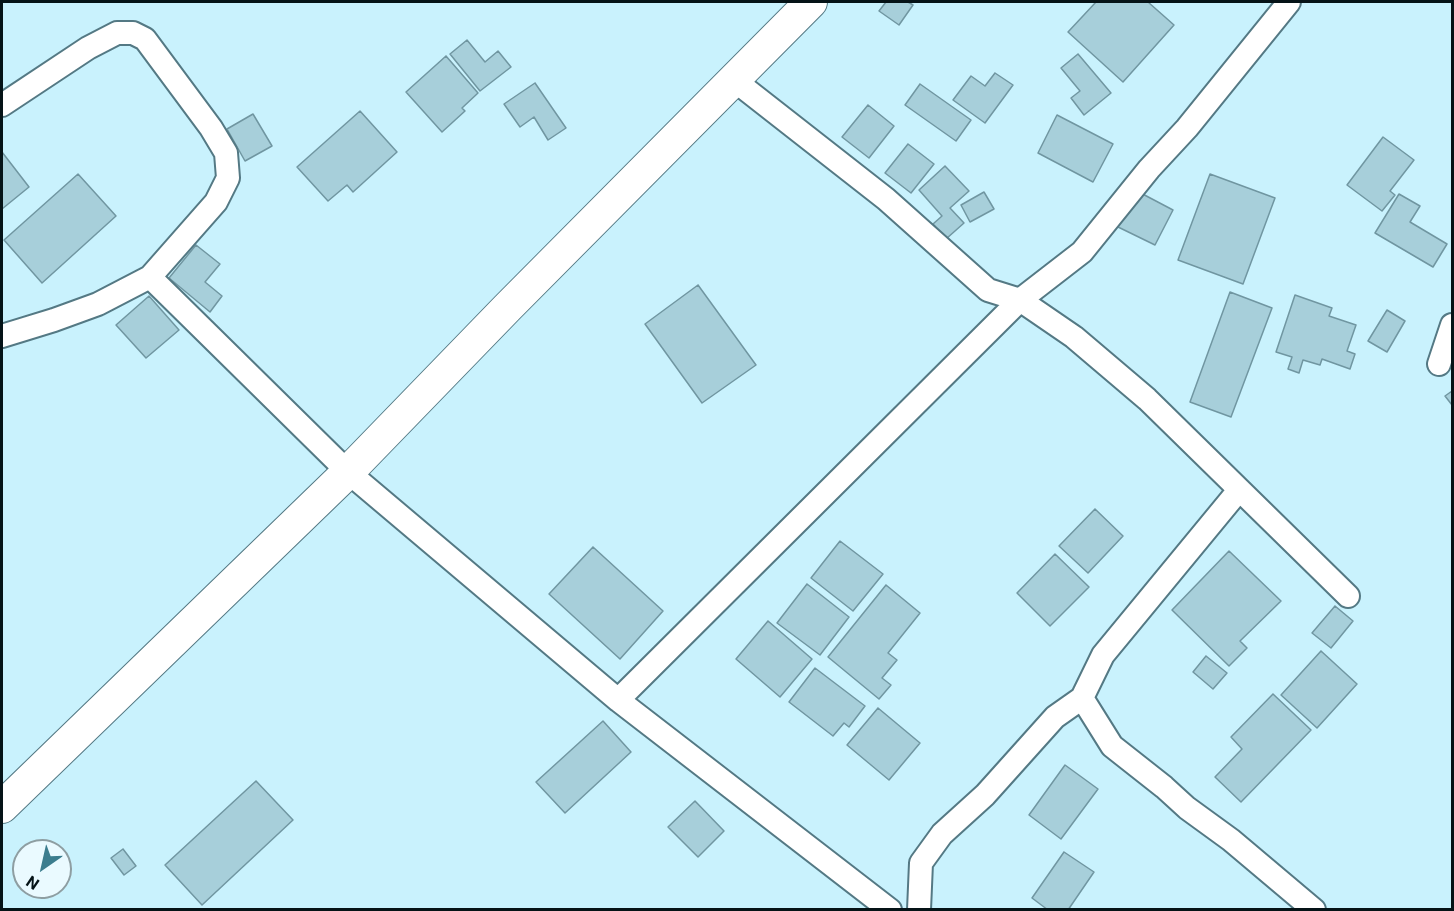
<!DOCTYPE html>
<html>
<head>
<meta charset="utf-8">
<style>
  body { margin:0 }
  #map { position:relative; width:1454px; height:911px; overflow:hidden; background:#c9f2fd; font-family:Roboto,sans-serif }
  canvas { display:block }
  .frame { position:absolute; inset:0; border:3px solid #051317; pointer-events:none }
  .north { position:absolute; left:12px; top:839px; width:60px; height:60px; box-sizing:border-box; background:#eafaff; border:2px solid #8e9ea2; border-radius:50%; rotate:214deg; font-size:16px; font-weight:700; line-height:24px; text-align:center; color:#051317 }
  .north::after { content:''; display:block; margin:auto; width:21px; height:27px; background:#3b7d8e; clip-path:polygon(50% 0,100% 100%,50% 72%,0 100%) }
</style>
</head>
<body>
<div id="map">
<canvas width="1454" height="911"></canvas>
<div class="frame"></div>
<div class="north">N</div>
</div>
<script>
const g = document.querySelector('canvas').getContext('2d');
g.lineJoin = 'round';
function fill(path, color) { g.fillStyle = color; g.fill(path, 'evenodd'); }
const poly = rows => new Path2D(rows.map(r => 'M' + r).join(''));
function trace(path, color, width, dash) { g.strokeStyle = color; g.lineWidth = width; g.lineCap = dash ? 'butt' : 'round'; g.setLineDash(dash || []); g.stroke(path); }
const building = poly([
  [886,2,908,2,913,5,899,25,879,11,886,2],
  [1096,2,1148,2,1174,25,1123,82,1068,32,1096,2],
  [467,40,485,62,498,51,511,67,480,91,450,54,467,40],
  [1078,54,1111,93,1084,115,1071,98,1080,91,1061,68,1078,54],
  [446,56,478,93,462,108,465,111,442,132,406,92,446,56],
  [995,73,1013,85,985,123,953,100,971,76,985,86,995,73],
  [535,83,566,128,548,140,534,117,520,127,504,104,535,83],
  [920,84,971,120,956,141,905,105,920,84],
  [868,105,894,126,869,158,842,137,868,105],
  [360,111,397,152,353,192,347,185,328,201,297,167,360,111],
  [253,114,272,146,245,161,227,129,253,114],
  [1057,115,1113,144,1093,182,1038,153,1057,115],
  [1383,137,1414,160,1390,191,1395,195,1382,211,1347,185,1383,137],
  [908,144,934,164,911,193,885,173,908,144],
  [2,152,29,187,2,209,2,152],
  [945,166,969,191,950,208,964,223,946,239,933,224,942,216,919,190,945,166],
  [78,174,116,216,42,283,4,240,78,174],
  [1210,174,1275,198,1243,284,1178,260,1210,174],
  [1135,190,1173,210,1155,245,1116,226,1135,190],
  [984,192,994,209,970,222,961,205,984,192],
  [1399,194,1420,206,1410,222,1447,244,1433,267,1375,233,1399,194],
  [196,245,220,264,205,282,222,296,210,312,169,278,196,245],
  [698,285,756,365,702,403,645,324,698,285],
  [1230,292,1272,308,1231,417,1190,402,1230,292],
  [1295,295,1332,308,1329,316,1356,325,1347,351,1355,354,1350,369,1322,359,1320,365,1303,360,1299,373,1288,369,1292,357,1276,352,1295,295],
  [149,296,179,330,146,358,116,325,149,296],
  [1387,310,1405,321,1387,352,1368,341,1387,310],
  [1452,391,1452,405,1445,396,1452,391],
  [1095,509,1123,536,1088,573,1059,546,1095,509],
  [840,541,883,574,853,611,811,578,840,541],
  [593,547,663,611,620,659,549,594,593,547],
  [1229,551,1281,601,1240,641,1247,648,1229,666,1172,610,1229,551],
  [1055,554,1089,587,1050,626,1017,593,1055,554],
  [807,584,849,617,820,655,777,623,807,584],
  [886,585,920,613,888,653,897,660,882,678,891,685,879,699,828,657,886,585],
  [1335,606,1353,621,1331,648,1312,633,1335,606],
  [768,621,812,659,780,697,736,659,768,621],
  [1321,651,1357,684,1317,728,1281,695,1321,651],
  [1206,656,1227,673,1213,689,1193,672,1206,656],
  [815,668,865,706,849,727,844,723,833,736,789,702,815,668],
  [1273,694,1311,730,1241,802,1215,777,1242,749,1231,737,1273,694],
  [878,708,920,743,889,780,847,745,878,708],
  [603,721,631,752,565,813,536,782,603,721],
  [1065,765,1098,789,1061,839,1029,815,1065,765],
  [256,781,293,820,202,905,165,865,256,781],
  [695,801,724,831,698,857,668,827,695,801],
  [123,849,136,866,124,875,111,858,123,849],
  [1064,852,1094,872,1068,910,1048,910,1032,898,1064,852]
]);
fill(building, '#a7cfda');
trace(building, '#7096a1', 1.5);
const street = poly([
  [734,80,886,199,988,290,1020,300,1074,337,1147,399,1348,596],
  [2,105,88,48,117,33,133,33,145,39,211,128,226,153,228,178,216,202,150,277],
  [2,336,54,320,98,304,150,277,348,472,618,700,890,910],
  [1439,364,1452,325],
  [1082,698,1112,746,1164,787,1187,808,1231,840,1314,910],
  [618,700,1020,300,1082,252,1149,169,1187,128,1289,2],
  [919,910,921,863,942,834,985,795,1055,717,1082,698,1103,655,1239,490]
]);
const secondary = poly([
  [2,807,348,472,507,308,811,2]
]);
trace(street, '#547984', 26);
trace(secondary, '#547984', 34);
trace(street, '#fff', 22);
trace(secondary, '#fff', 32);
</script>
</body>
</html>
